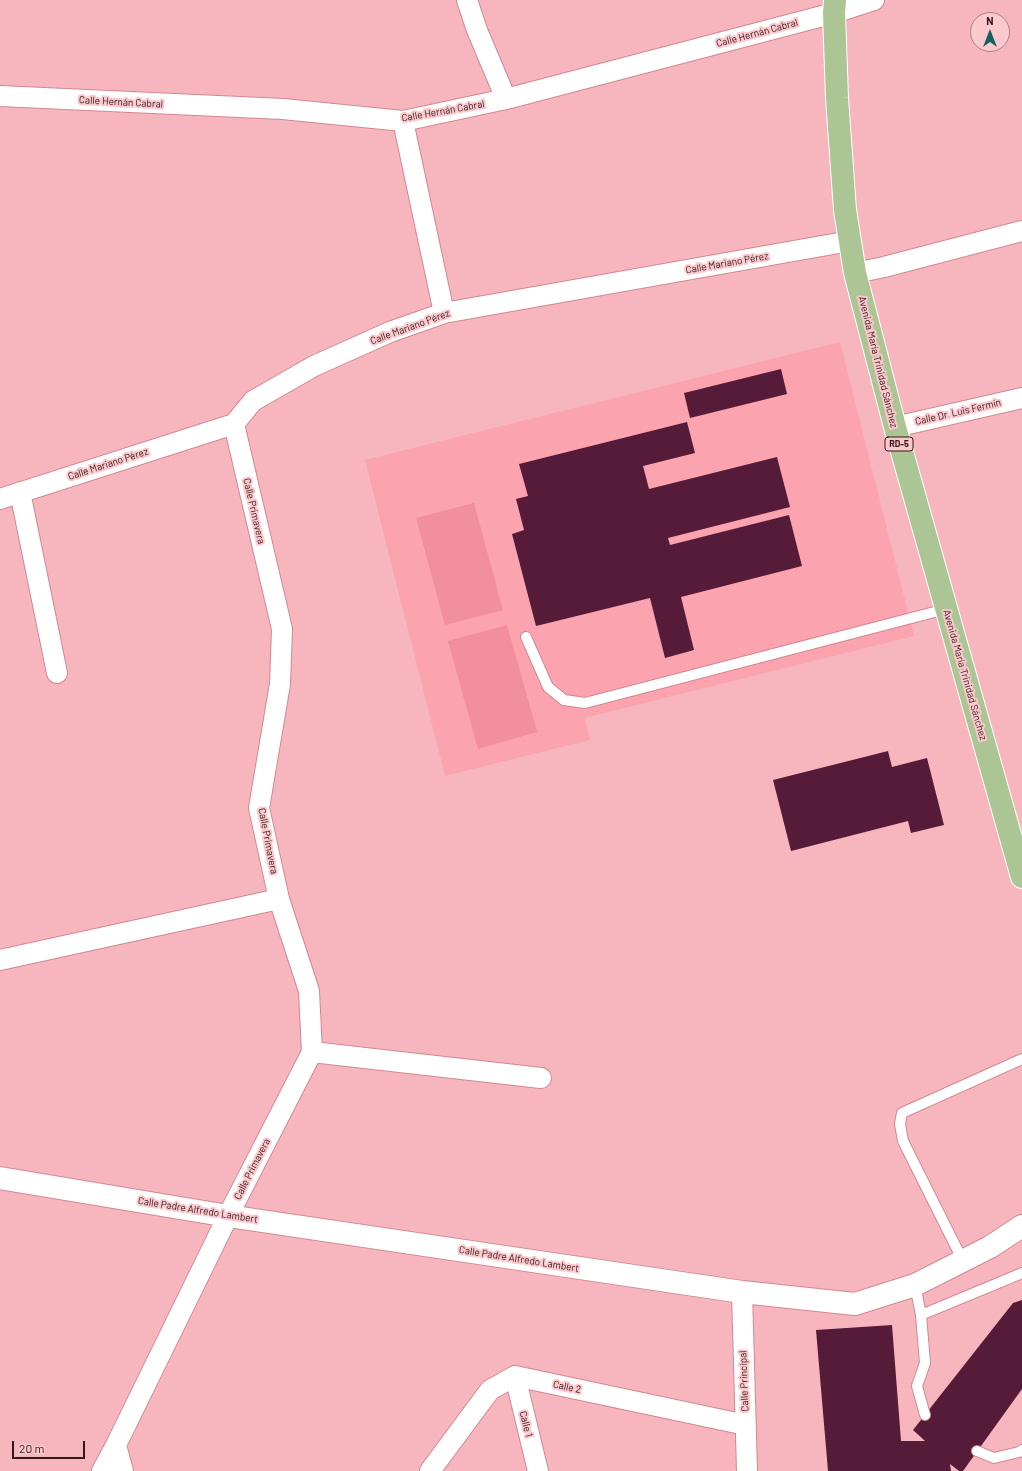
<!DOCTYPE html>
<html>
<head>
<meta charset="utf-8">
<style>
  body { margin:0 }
  #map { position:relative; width:1022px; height:1471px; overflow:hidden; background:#f7b6bd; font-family:Barlow,sans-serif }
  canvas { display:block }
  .north { position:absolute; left:970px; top:12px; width:40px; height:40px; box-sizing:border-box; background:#fac8cd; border:1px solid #ab8286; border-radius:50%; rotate:0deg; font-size:11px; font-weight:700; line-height:16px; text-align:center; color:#35181c }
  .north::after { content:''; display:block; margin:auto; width:14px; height:18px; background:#126260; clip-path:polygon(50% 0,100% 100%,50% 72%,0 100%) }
  .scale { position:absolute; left:12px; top:1441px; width:73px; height:18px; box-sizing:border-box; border:2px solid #35181c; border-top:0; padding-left:5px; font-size:12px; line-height:14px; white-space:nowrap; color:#35181c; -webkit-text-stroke:3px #fac8cd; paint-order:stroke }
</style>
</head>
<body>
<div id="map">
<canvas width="1022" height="1471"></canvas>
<div class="north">N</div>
<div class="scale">20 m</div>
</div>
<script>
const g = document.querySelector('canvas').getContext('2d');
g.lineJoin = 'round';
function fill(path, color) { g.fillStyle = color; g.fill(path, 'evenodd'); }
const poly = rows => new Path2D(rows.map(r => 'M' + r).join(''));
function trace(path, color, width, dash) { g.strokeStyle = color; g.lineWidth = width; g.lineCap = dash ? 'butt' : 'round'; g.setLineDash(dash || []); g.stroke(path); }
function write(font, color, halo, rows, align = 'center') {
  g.font = font + ' Barlow,sans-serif'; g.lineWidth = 4; g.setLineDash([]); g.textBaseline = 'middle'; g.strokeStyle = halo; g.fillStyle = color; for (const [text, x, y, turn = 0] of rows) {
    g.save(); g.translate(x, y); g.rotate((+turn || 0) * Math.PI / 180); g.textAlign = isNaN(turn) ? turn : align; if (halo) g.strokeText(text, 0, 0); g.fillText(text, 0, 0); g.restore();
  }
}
fill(poly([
  [840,342,914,636,585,718,590,740,445,776,365,460]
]), '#fba3ae');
fill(poly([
  [474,503,503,610,445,625,416,518],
  [507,625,537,732,478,749,448,641]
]), '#f28f9d');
fill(poly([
  [781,369,787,394,690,418,684,393],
  [687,422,695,453,643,466,649,489,777,457,790,507,668,538,670,545,789,515,802,566,681,597,694,650,665,658,650,598,536,626,512,534,524,530,516,499,528,496,519,464],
  [888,751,892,767,927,758,944,825,911,833,908,821,791,851,773,780],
  [1022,1300,1022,1389,963,1471,959,1471,950,1464,951,1471,828,1471,816,1330,892,1325,901,1441,925,1441,913,1430,1013,1303]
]), '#561b39');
const service = poly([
  [526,637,548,687,564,700,585,703,946,609],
  [963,1261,903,1141,900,1124,902,1113,1022,1059],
  [915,1285,921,1315,925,1363,917,1386,925,1415],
  [921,1315,1022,1273],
  [977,1451,994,1458,1019,1452,1022,1450]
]);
const minor = poly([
  [467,0,477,30,506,99],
  [0,96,283,109,403,121,506,99,834,13,874,0],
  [403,121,444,313],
  [855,273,884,267,1022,231],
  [895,427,1022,398],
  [20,492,57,673],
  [0,499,234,424,253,401,314,366,390,332,444,313,850,241],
  [0,960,279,899],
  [312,1052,541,1078],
  [742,1292,747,1471],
  [515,1376,538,1471],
  [116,1445,123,1471],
  [102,1471,116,1445,228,1216,312,1052,309,991,279,899,259,808,280,684,282,629,234,424],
  [430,1471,490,1390,515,1376,746,1425]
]);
const tertiary = poly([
  [0,1178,228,1216,742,1292,855,1304,915,1285,990,1247,1022,1226]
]);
const primary = poly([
  [835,0,834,13,837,98,845,210,855,273,895,427,1022,877]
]);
trace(service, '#d38791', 12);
trace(minor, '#d38791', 22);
trace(tertiary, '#d38791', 24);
trace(primary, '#fff', 24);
trace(service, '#fff', 10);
trace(minor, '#fff', 20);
trace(tertiary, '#fff', 22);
trace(primary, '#acc594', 22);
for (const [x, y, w] of [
  [899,444,28]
]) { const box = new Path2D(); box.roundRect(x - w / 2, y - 7, w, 14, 3); g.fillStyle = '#fac8cd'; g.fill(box); trace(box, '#35181c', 1); }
write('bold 9px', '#35181c', null, [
  ["RD-5",899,444]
]);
write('10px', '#35181c', '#fac8cd', [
  ["Calle Hernán Cabral",757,33,-15],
  ["Calle Hernán Cabral",121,102,3],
  ["Calle Hernán Cabral",443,111,-10],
  ["Calle Mariano Pérez",727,263,-10],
  ["Calle Mariano Pérez",410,327,-20],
  ["Avenida María Trinidad Sánchez",878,362,76],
  ["Calle Dr. Luis Fermín",958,412,-13],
  ["Calle Mariano Pérez",108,464,-18],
  ["Calle Primavera",254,511,77],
  ["Avenida María Trinidad Sánchez",965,675,74],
  ["Calle Primavera",268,841,79],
  ["Calle Primavera",252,1169,-63],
  ["Calle Padre Alfredo Lambert",198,1210,9],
  ["Calle Padre Alfredo Lambert",519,1259,9],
  ["Calle Principal",744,1381,-92],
  ["Calle 2",567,1387,12],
  ["Calle 1",526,1424,76]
]);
</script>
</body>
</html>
